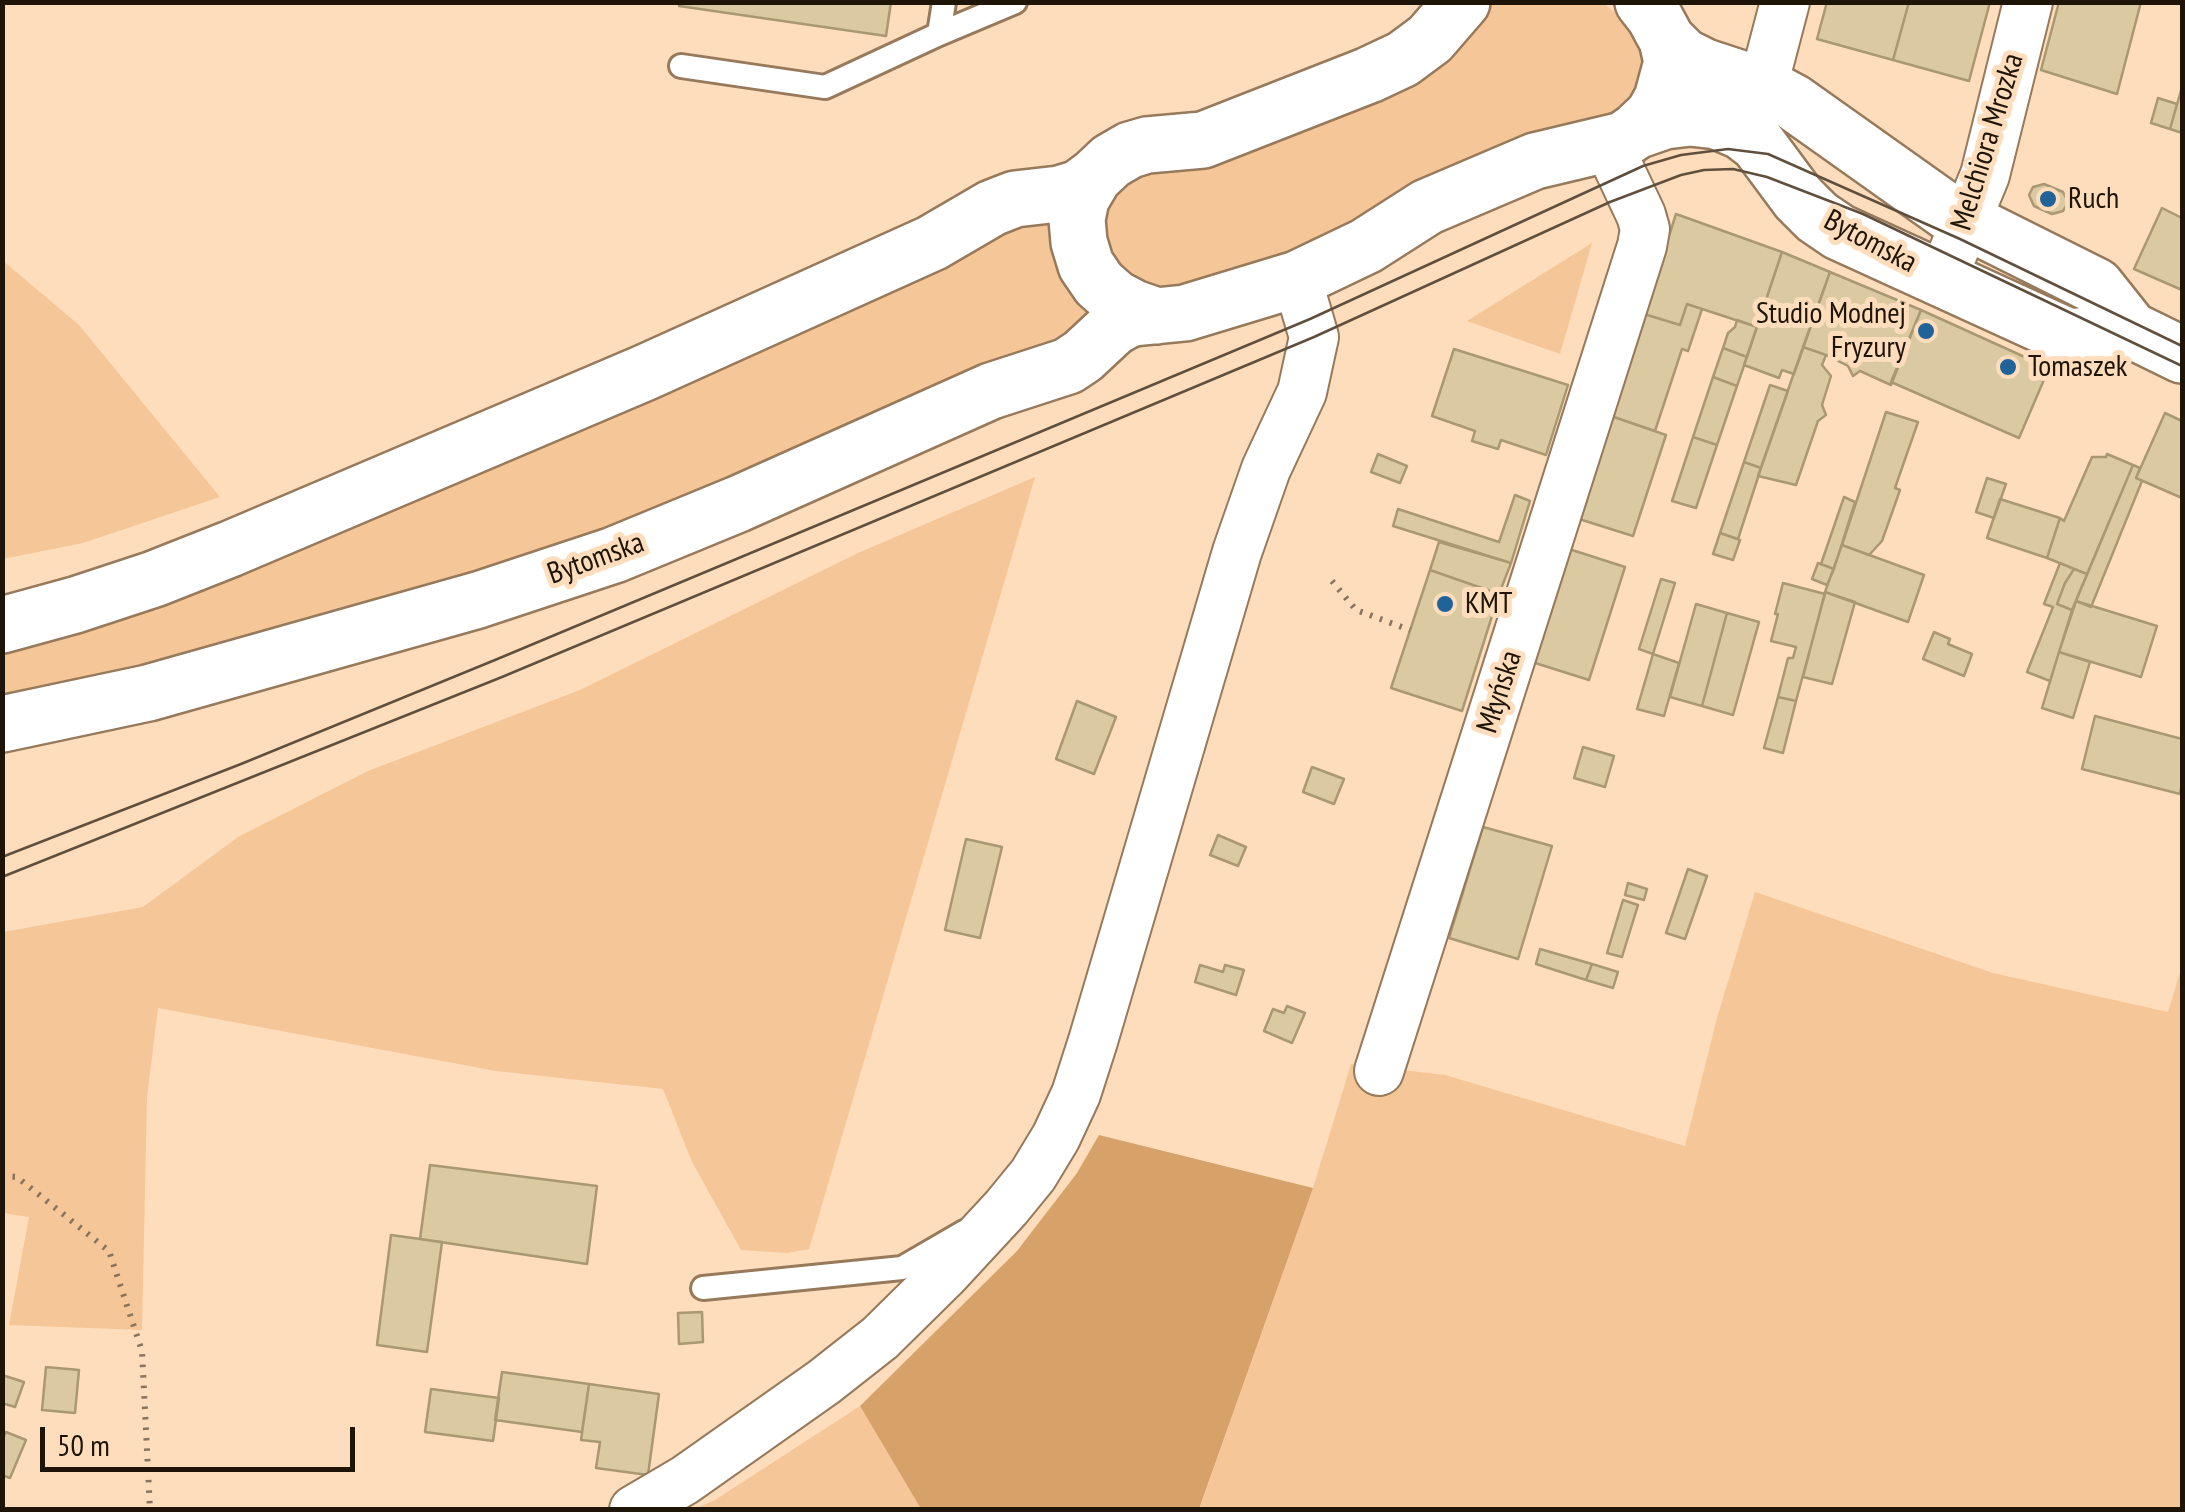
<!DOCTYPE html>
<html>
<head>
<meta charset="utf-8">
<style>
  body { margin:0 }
  #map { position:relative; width:2185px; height:1512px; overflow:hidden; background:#feddbc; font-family:"PT Sans Narrow",sans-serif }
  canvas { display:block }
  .frame { position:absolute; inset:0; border:5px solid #1f1408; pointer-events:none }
  .scale { position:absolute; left:40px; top:1427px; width:315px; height:45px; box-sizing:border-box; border:5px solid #1f1408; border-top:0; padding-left:12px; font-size:30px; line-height:35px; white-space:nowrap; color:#1f1408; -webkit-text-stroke:8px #feddbc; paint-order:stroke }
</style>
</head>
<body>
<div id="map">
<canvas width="2185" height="1512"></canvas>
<div class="frame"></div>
<div class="scale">50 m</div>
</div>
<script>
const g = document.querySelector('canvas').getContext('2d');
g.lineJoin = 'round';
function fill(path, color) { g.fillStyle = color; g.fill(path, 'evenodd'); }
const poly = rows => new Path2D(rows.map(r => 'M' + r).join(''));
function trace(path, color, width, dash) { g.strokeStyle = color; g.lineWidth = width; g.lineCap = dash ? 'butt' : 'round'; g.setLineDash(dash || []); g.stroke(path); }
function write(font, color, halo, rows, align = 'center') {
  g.font = font + ' "PT Sans Narrow",sans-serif'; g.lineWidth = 10; g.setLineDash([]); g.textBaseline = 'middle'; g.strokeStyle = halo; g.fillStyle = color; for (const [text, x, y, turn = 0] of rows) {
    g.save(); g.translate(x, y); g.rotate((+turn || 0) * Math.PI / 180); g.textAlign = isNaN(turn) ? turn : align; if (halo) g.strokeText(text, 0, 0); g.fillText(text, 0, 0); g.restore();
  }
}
fill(poly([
  [1488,3,1603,3,1628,23,1641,43,1644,67,1634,97,1618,113,1352,232,1173,291,1147,289,1121,268,1109,241,1103,215,1119,188,1142,177,1225,146],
  [1051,213,1097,307,1071,346,603,533,511,563,225,648,3,702,3,648],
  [1592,243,1560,354,1467,321],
  [2,260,79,325,220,497,83,543,3,559],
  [1035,477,809,1249,787,1253,741,1250,692,1162,663,1089,496,1071,158,1008,147,1097,142,1330,9,1325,29,1217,3,1213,3,932,143,907,238,837,368,771,580,690,858,553],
  [1755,892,1993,973,2168,1012,2182,966,2182,1509,1199,1510,1313,1188,1351,1064,1445,1075,1685,1146,1717,1018],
  [860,1406,921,1509,692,1510,715,1500]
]), '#f5c697');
fill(poly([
  [1099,1135,1313,1188,1199,1509,921,1509,860,1406,1017,1251,1077,1173]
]), '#d7a269');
const building = poly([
  [680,2,891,2,886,36,679,6,680,2],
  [1827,2,1909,2,1893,60,1817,39,1827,2],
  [1909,2,1990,2,1969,81,1893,60,1909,2],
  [2059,2,2141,2,2117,94,2041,70,2059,2],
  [2182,87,2182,133,2170,129,2182,87],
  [2158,98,2177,104,2170,129,2151,123,2158,98],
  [2044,184,2063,192,2068,202,2063,211,2052,214,2034,206,2029,195,2033,187,2044,184],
  [2162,208,2182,218,2182,290,2134,269,2162,208],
  [1676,214,1782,252,1757,327,1687,304,1680,325,1644,314,1676,214],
  [1782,252,1830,272,1794,374,1782,370,1779,378,1744,365,1782,252],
  [1830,272,1921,310,1891,385,1860,371,1853,376,1848,366,1826,355,1803,347,1830,272],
  [1687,304,1702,309,1688,351,1682,349,1655,431,1611,416,1644,314,1680,325,1687,304],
  [1921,310,2049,368,2019,438,1891,382,1921,310],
  [1737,320,1757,327,1747,357,1723,348,1728,333,1735,327,1737,320],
  [1803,347,1826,355,1822,365,1831,376,1822,405,1826,415,1818,421,1796,485,1758,476,1803,347],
  [1723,348,1747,357,1737,386,1713,377,1723,348],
  [1454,349,1568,385,1546,455,1501,440,1498,449,1472,441,1475,431,1432,416,1454,349],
  [1713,377,1737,386,1717,445,1693,437,1713,377],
  [1770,385,1788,391,1761,468,1744,462,1770,385],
  [1886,412,1918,422,1895,488,1900,490,1882,541,1869,555,1842,545,1886,412],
  [2165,413,2182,421,2182,498,2136,478,2165,413],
  [1611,416,1666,435,1633,536,1579,519,1611,416],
  [1693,437,1717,445,1696,508,1672,501,1693,437],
  [1378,454,1407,466,1400,483,1371,472,1378,454],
  [2107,454,2133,465,2087,574,2047,558,2060,518,2064,521,2092,457,2106,457,2107,454],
  [1744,462,1761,468,1738,539,1720,533,1744,462],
  [2133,465,2140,468,2136,478,2142,481,2091,607,2076,601,2133,465],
  [1987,478,2006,484,1994,518,1976,512,1987,478],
  [1515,495,1530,501,1511,563,1393,526,1398,509,1499,542,1515,495],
  [1844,497,1855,502,1834,569,1821,564,1844,497],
  [2000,499,2060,518,2047,558,1987,538,2000,499],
  [1720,533,1740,540,1733,560,1713,554,1720,533],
  [1439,542,1511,563,1499,594,1430,570,1439,542],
  [1842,545,1924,575,1908,622,1825,592,1842,545],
  [1569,549,1625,567,1589,680,1532,662,1569,549],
  [1818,563,1834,569,1827,585,1812,579,1818,563],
  [2060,563,2074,569,2065,583,2057,604,2072,610,2050,681,2027,672,2053,607,2044,604,2060,563],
  [2074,569,2087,574,2072,610,2057,604,2065,583,2074,569],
  [1430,570,1499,594,1462,711,1391,688,1430,570],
  [1661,579,1675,583,1653,654,1639,649,1661,579],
  [1783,583,1825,594,1796,701,1778,697,1788,658,1793,658,1796,647,1771,641,1778,614,1775,614,1783,583],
  [1825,592,1855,602,1832,684,1803,677,1825,592],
  [2076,601,2157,626,2141,677,2059,652,2076,601],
  [1696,604,1727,613,1702,706,1670,697,1696,604],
  [1727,613,1759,622,1733,715,1702,706,1727,613],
  [1934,632,1950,639,1948,644,1972,654,1964,676,1923,659,1934,632],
  [2059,652,2090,662,2073,718,2042,708,2059,652],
  [1653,654,1679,663,1664,716,1637,709,1653,654],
  [1778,697,1796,701,1783,753,1764,748,1778,697],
  [1077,701,1116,717,1094,774,1056,759,1077,701],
  [2095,716,2182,739,2182,783,2180,794,2082,769,2095,716],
  [1583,747,1614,756,1605,787,1574,778,1583,747],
  [1312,767,1344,779,1334,804,1303,792,1312,767],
  [1483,827,1552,846,1518,959,1449,938,1483,827],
  [1218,835,1246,847,1238,866,1210,855,1218,835],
  [966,839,1002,847,980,938,945,930,966,839],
  [1688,869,1707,876,1685,939,1666,933,1688,869],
  [1628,883,1647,889,1644,900,1625,895,1628,883],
  [1623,900,1638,905,1622,957,1607,953,1623,900],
  [1540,949,1592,964,1586,980,1536,964,1540,949],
  [1592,964,1618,972,1613,988,1586,980,1592,964],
  [1200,965,1223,972,1225,965,1244,970,1236,995,1195,982,1200,965],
  [1287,1006,1305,1013,1292,1043,1264,1031,1273,1009,1284,1013,1287,1006],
  [430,1165,597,1186,587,1264,420,1239,430,1165],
  [391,1235,442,1242,427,1352,377,1345,391,1235],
  [702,1312,703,1342,679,1344,678,1313,702,1312],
  [46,1367,79,1370,75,1413,42,1410,46,1367],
  [502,1372,589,1384,582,1432,495,1420,502,1372],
  [2,1375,24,1382,15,1407,2,1403,2,1375],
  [589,1384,659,1394,648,1475,596,1468,600,1442,581,1440,589,1384],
  [431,1389,499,1398,493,1441,425,1432,431,1389],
  [6,1432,26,1440,10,1478,2,1475,2,1440,6,1432]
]);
fill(building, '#dbc9a1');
trace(building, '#a99871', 2.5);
const lane = poly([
  [939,34,1015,2],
  [681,66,825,87,939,34,944,2],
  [703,1288,902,1268,964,1232]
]);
const street = poly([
  [1763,86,1785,2],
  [1942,279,1985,175,2028,2],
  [1379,1071,1642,246,1645,229,1641,215,1608,145],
  [634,1510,685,1480,824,1382,880,1338,944,1275,1006,1208,1033,1175,1056,1137,1076,1094,1093,1041,1237,552,1266,469,1302,392,1314,337,1297,279]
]);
const secondary = poly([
  [1667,40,1683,56,1705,67,1763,86,1793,102,1948,212,2096,286,2131,330,2182,355],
  [1636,131,1665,121,1690,118,1717,121,1741,131,1758,144,1798,198,1817,217,1839,232,2069,337,2131,330],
  [1157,316,1134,308,1115,298,1099,284,1086,265,1079,242,1077,219,1081,199,1094,177,1111,161,1130,150,1147,145,1203,140,1369,75,1403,59,1430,39,1462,2],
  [2,625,75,605,154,579,230,549,644,373,932,243,992,208,1015,199,1059,194,1079,188,1094,177],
  [2,724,148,693,478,600,614,555,738,504,991,391,1068,366,1083,356,1113,328,1125,321,1134,318,1185,313,1297,279,1366,246,1427,207,1535,161,1623,140,1636,131,1653,115,1662,99,1672,62,1667,40,1654,16,1643,2]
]);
trace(lane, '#97795b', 28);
trace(street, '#97795b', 52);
trace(secondary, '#97795b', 60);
trace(poly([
  [1332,581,1356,610,1410,630],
  [2,1176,17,1177,109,1251,142,1351,150,1510]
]), '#89735d', 6, [2.5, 8]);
trace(lane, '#fff', 22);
trace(street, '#fff', 48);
trace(secondary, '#fff', 55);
trace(poly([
  [2,857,241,764,495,660,1310,319,1643,166,1681,155,1728,149,1768,154,1960,239,2182,346],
  [2,877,502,677,1314,337,1610,202,1681,175,1704,170,1733,169,1767,177,1863,214,2182,366]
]), '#614f3d', 2.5);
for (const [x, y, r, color] of [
  [2048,199,10,"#206398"],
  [1926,331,10,"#206398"],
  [2008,367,10,"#206398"],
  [1445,604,10,"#206398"]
]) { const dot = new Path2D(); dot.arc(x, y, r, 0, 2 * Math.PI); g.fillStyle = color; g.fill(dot); trace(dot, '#feddbc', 4); }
write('30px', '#1f1408', '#feddbc', [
  ["Melchiora Mrozka",1988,142,-73],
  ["Bytomska",1870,242,28],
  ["Bytomska",596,559,-20],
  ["Młyńska",1500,692,-72]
]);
write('30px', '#1f1408', '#feddbc', [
  ["Ruch",2068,199],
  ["Studio Modnej",1906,314,"right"],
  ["Fryzury",1906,348,"right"],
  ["Tomaszek",2028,367],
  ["KMT",1465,604]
], 'left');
</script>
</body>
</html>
